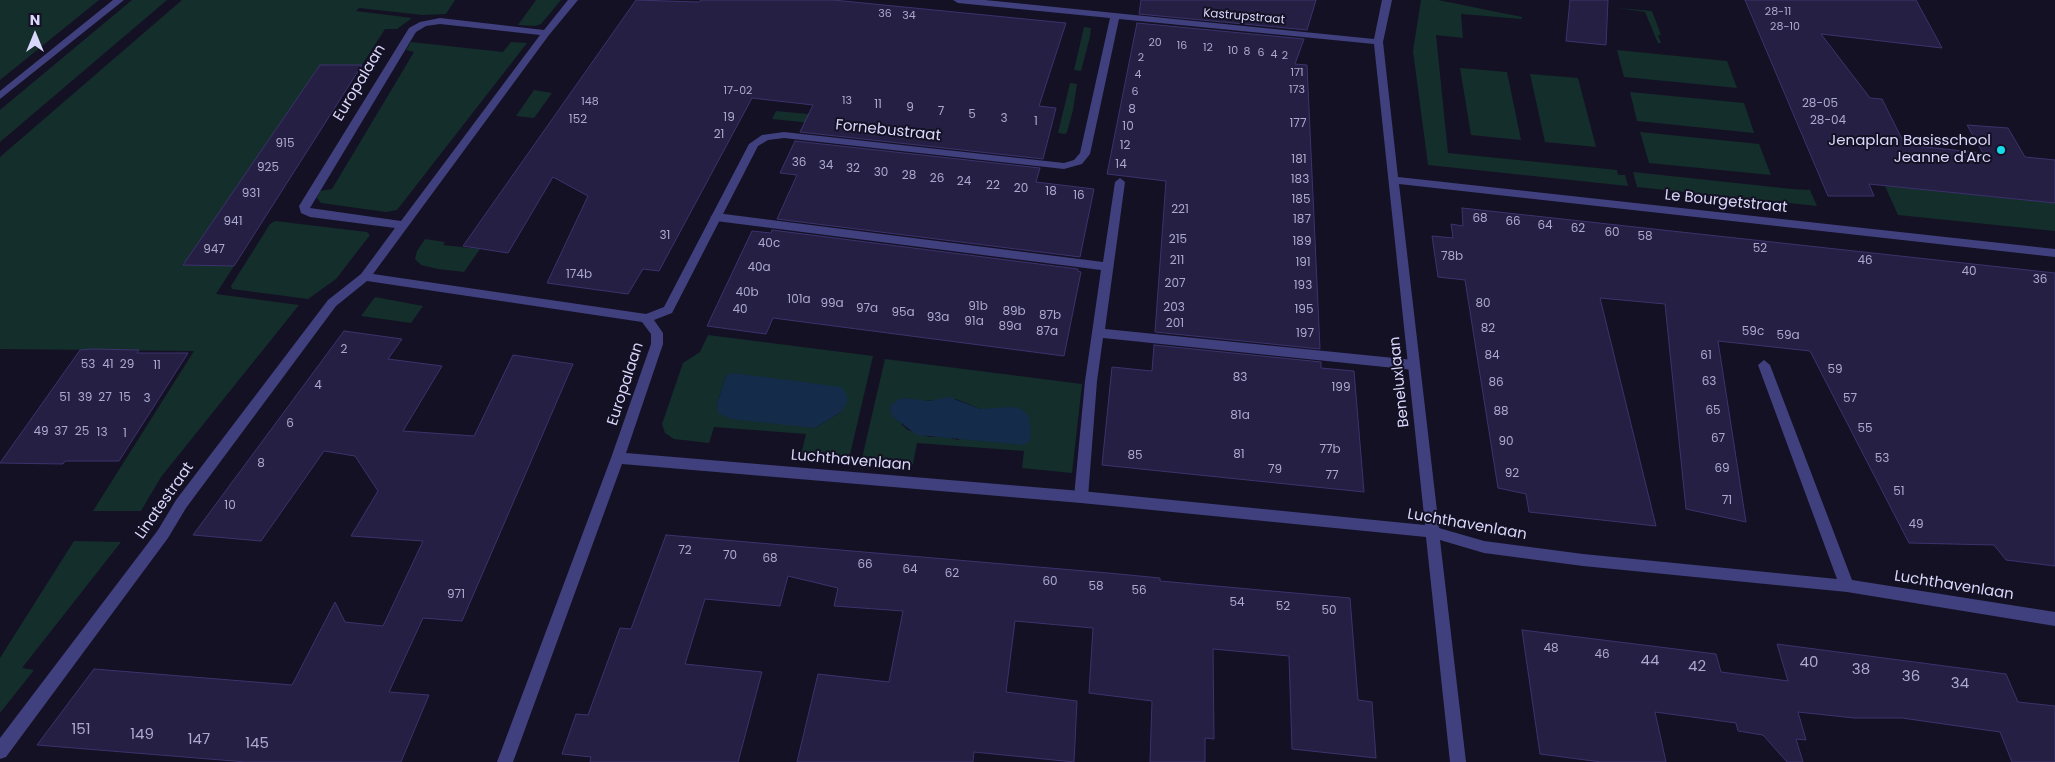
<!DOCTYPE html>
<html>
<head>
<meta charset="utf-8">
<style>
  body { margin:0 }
  #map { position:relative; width:2055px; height:762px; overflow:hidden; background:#141124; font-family:Poppins,sans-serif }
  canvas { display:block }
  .north { position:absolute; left:10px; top:10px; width:50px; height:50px; -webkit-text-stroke:4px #141124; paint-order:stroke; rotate:0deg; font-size:14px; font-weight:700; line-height:20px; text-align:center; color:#dad7fc }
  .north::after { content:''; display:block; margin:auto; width:18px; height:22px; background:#dad7fc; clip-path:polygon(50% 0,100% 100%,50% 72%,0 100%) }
</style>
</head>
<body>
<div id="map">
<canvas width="2055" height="762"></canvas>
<div class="north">N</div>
</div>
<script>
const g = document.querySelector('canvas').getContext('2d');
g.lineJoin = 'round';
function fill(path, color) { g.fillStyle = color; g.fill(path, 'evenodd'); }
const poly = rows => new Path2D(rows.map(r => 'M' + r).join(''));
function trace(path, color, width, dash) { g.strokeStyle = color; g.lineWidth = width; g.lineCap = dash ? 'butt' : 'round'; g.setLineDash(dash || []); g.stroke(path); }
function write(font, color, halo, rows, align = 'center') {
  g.font = font + ' Poppins,sans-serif'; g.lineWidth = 4; g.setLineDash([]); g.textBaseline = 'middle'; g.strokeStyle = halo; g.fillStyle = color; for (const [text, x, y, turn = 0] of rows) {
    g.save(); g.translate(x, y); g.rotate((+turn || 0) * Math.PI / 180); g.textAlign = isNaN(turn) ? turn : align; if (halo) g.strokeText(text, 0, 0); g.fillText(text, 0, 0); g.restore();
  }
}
fill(poly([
  [0,0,99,0,0,80],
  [132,0,167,0,0,142,0,110],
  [182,0,455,0,446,14,423,15,359,8,356,11,412,18,397,29,385,29,362,65,320,65,183,265,234,266,216,294,299,305,161,477,141,511,93,511,194,351,0,349,0,157],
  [536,0,561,0,541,24,535,26,518,25],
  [1421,0,1438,0,1522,17,1522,19,1461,14,1463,38,1436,35,1448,153,1617,170,1618,175,1625,175,1628,186,1428,165,1413,51],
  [1618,8,1652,11,1661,35,1658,35,1661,43,1658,43,1645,12],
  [1084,27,1091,28,1090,37,1081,71,1074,70],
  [411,42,503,52,511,42,527,43,397,210,386,212,321,203,317,198,320,191,332,189,414,52,406,50],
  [1617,50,1727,61,1737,88,1624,77],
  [1460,68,1507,72,1521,140,1471,135],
  [1530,74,1578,78,1596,147,1545,142],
  [1070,83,1077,84,1073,110,1067,132,1065,134,1058,133],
  [534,90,552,93,534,118,516,116],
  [1630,92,1744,103,1754,133,1637,121],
  [776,111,829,116,822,124,772,119],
  [1640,132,1759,144,1771,175,1649,163],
  [1633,172,1792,189,1809,190,1809,188,1817,206,1637,187],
  [1885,186,2055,203,2055,231,1898,215],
  [275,221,367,232,370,235,336,279,308,299,232,289,231,286,270,224],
  [425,239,445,242,443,245,480,249,464,272,438,269,421,265,415,259,417,251],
  [375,297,423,306,411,323,361,316],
  [708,335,873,356,849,459,801,455,806,434,714,427,709,443,674,439,665,433,662,424,683,363,700,352],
  [726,376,841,412,815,428,790,424,717,404],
  [885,359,1082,384,1072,473,1022,468,1024,451,917,443,913,464,862,458],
  [901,398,922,401,956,399,980,409,992,410,1015,407,958,440,947,437,929,437,908,430,901,424],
  [74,541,121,542,22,668,34,670,0,713,0,658]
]), '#142e2c');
fill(poly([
  [733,373,841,387,847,395,847,403,841,412,815,428,731,419,718,413,717,404,726,376],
  [949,397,980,409,1015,407,1023,410,1029,417,1031,433,1030,440,1024,445,917,435,893,417,890,410,891,405,901,398,929,401]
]), '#152b4a');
const building = poly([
  [636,0,699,2,701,0,833,0,1066,23,1039,106,1056,108,1043,159,800,132,813,105,752,98,659,271,643,269,628,294,547,283,588,196,553,177,508,253,463,246,636,0],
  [1141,0,1316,0,1307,30,1139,14,1141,0],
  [1570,0,1608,0,1606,45,1566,41,1570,0],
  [1745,0,1916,0,1942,48,1821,34,1870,98,1882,99,1902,139,1916,146,1983,153,1967,125,2008,128,2025,157,2055,160,2055,203,1869,184,1874,196,1828,196,1745,0],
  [1137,23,1304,39,1295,64,1307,65,1320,349,1155,332,1166,181,1107,174,1137,23],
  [320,65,362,65,234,266,183,265,320,65],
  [795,141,1040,168,1036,182,1094,189,1080,257,777,219,797,175,780,173,795,141],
  [1462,208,2055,273,2055,566,2006,560,1994,545,1909,543,1810,351,1718,341,1746,522,1686,509,1665,304,1600,298,1656,526,1529,512,1526,494,1498,488,1465,280,1438,277,1432,236,1453,238,1451,224,1463,226,1462,208],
  [772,230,1078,269,1078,271,1081,272,1064,356,773,318,766,334,707,326,752,231,771,233,772,230],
  [344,331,402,339,388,359,442,366,403,431,474,436,513,355,573,364,462,621,423,618,389,692,429,695,401,762,246,762,37,745,94,669,292,685,335,602,345,622,383,626,423,541,351,536,378,491,355,456,324,451,261,541,193,535,344,331],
  [1154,345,1321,362,1321,368,1354,371,1364,492,1102,465,1112,367,1152,371,1154,345],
  [92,349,139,350,137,353,188,353,119,461,65,461,63,464,0,463,80,350,92,349],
  [666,535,1108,573,1160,578,1160,581,1350,598,1358,700,1372,702,1376,758,1292,749,1289,656,1213,649,1214,739,1205,738,1205,762,1150,762,1152,701,1089,693,1093,628,1015,621,1006,692,1077,701,1074,762,974,752,973,762,797,762,818,674,889,682,903,611,834,606,838,588,788,576,780,606,705,599,685,664,762,672,738,762,590,762,591,757,562,754,576,714,588,715,620,628,631,629,666,535],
  [1522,630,1716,654,1721,672,1788,681,1777,644,2006,674,2018,702,2055,706,2055,762,2012,762,2000,732,1902,718,1854,718,1798,712,1806,740,1796,739,1803,762,1787,762,1763,735,1738,731,1736,723,1655,712,1666,762,1601,762,1540,754,1522,630]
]);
fill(building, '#251f43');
trace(building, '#3c336d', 1);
fill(poly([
  [1120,178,1125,182,1105,329,1414,360,1420,365,1418,368,1414,370,1103,338,1097,381,1088,497,1086,501,1081,503,1076,501,1074,497,1085,381,1101,270,716,221,710,217,716,213,1103,262,1115,182,1120,178]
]), '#40407f');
fill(poly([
  [568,0,578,0,549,35,373,274,646,314,664,307,749,144,762,135,784,132,1064,163,1074,160,1080,153,1110,18,958,3,953,0,985,0,1374,39,1382,0,1392,0,1383,42,1398,177,2055,249,2055,257,1399,184,1439,528,1484,541,1583,554,1837,579,1758,365,1764,360,1770,365,1852,580,2055,612,2055,626,1847,592,1583,566,1484,553,1440,540,1466,762,1450,762,1426,537,1081,503,622,464,513,762,497,762,611,458,651,344,651,334,642,322,367,281,336,306,186,508,168,538,6,757,0,759,0,738,158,530,176,500,328,300,361,274,395,228,310,217,301,213,299,206,409,28,420,22,440,18,544,30,568,0],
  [1119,19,1374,44,1425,525,1081,491,626,453,663,344,663,333,654,320,672,313,758,146,768,140,784,138,1064,169,1082,164,1090,154,1119,19],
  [440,24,540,35,401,221,310,208,416,32,426,26,440,24]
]), '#40407f');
fill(poly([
  [113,0,124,0,0,99,0,91,113,0]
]), '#40407f');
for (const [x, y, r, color] of [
  [2001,150,5,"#14dcea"]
]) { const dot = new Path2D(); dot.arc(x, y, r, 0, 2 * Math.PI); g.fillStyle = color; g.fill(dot); trace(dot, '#141124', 2); }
write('11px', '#ada9ce', null, [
  ["28-11",1778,12],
  ["36",885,14],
  ["34",909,16],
  ["28-10",1785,27],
  ["20",1155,43],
  ["16",1182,46],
  ["12",1208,48],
  ["10",1233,51],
  ["8",1247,52],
  ["6",1261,53],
  ["4",1274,55],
  ["2",1285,56],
  ["2",1141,58],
  ["171",1297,73],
  ["4",1138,75],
  ["173",1297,90],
  ["17-02",738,91],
  ["6",1135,92],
  ["13",847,101],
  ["148",590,102]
]);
write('12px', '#dad7fc', '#141124', [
  ["Kastrupstraat",1244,17,5]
]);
write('12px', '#ada9ce', null, [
  ["28-05",1820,104],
  ["11",878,105],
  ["9",910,108],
  ["8",1132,110],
  ["7",941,112],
  ["5",972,115],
  ["19",729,118],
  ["3",1004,119],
  ["152",578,120],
  ["28-04",1828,121],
  ["1",1036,122],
  ["177",1298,124],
  ["10",1128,127],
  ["21",719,135],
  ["915",285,144],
  ["12",1125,146],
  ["181",1299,160],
  ["36",799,163],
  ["14",1121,165],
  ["34",826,166],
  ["925",268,168],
  ["32",853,169],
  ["30",881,173],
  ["28",909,176],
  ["26",937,179],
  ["183",1300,180],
  ["24",964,182],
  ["22",993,186],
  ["20",1021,189],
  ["18",1051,192],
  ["931",251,194],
  ["16",1079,196],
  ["185",1301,200],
  ["221",1180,210],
  ["68",1480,219],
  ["187",1302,220],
  ["941",233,222],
  ["66",1513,222],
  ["64",1545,226],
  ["62",1578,229],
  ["60",1612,233],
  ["31",665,236],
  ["58",1645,237],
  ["215",1178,240],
  ["189",1302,242],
  ["40c",769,244],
  ["52",1760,249],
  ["947",214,250],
  ["78b",1452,257],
  ["211",1177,261],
  ["46",1865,261],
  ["191",1303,263],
  ["40a",759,268],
  ["40",1969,272],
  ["174b",579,275],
  ["36",2040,280],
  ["207",1175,284],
  ["193",1303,286],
  ["40b",747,293],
  ["101a",799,300],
  ["99a",832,304],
  ["80",1483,304],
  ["91b",978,307],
  ["203",1174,308],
  ["97a",867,309],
  ["40",740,310],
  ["195",1304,310],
  ["89b",1014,312],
  ["95a",903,313],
  ["87b",1050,316],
  ["93a",938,318],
  ["91a",974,322],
  ["201",1175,324],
  ["89a",1010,327],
  ["82",1488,329],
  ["87a",1047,332],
  ["59c",1753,332],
  ["197",1305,334],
  ["59a",1788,336],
  ["2",344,350],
  ["84",1492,356],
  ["61",1706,356],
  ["53",88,365],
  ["41",108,365],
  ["29",127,365],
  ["11",157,366],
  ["59",1835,370],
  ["83",1240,378],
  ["63",1709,382],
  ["86",1496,383],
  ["4",318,386],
  ["199",1341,388],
  ["51",65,398],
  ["39",85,398],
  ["27",105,398],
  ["15",125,398],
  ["3",147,399],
  ["57",1850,399],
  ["65",1713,411],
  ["88",1501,412],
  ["81a",1240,416],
  ["6",290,424],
  ["55",1865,429],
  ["49",41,432],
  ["37",61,432],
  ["25",82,432],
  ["13",102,433],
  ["1",125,434],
  ["67",1718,439],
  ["90",1506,442],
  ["77b",1330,450],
  ["81",1239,455],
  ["85",1135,456],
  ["53",1882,459],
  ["8",261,464],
  ["69",1722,469],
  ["79",1275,470],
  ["92",1512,474],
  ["77",1332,476],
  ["51",1899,492],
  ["71",1727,501],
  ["10",230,506],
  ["49",1916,525],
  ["72",685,551],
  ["70",730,556],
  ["68",770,559],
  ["66",865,565],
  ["64",910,570],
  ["62",952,574],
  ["60",1050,582],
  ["58",1096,587],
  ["56",1139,591],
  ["971",456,595],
  ["54",1237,603],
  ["52",1283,607],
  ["50",1329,611],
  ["48",1551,649],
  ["46",1602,655]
]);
write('15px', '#dad7fc', '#141124', [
  ["Europalaan",360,83,-59],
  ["Fornebustraat",888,131,6],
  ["Le Bourgetstraat",1726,202,6],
  ["Beneluxlaan",1400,382,-96],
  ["Europalaan",626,384,-72],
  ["Luchthavenlaan",851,461,5],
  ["Linatestraat",165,501,-55],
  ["Luchthavenlaan",1467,525,10],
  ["Luchthavenlaan",1954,586,9]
]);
write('15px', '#dad7fc', '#141124', [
  ["Jenaplan Basisschool",1991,141],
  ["Jeanne d'Arc",1991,158]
], 'right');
write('15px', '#ada9ce', null, [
  ["44",1650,661],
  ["40",1809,663],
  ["42",1697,667],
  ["38",1861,670],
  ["36",1911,677],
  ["34",1960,684],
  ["151",81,730],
  ["149",142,735],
  ["147",199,740],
  ["145",257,744]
]);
</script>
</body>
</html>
